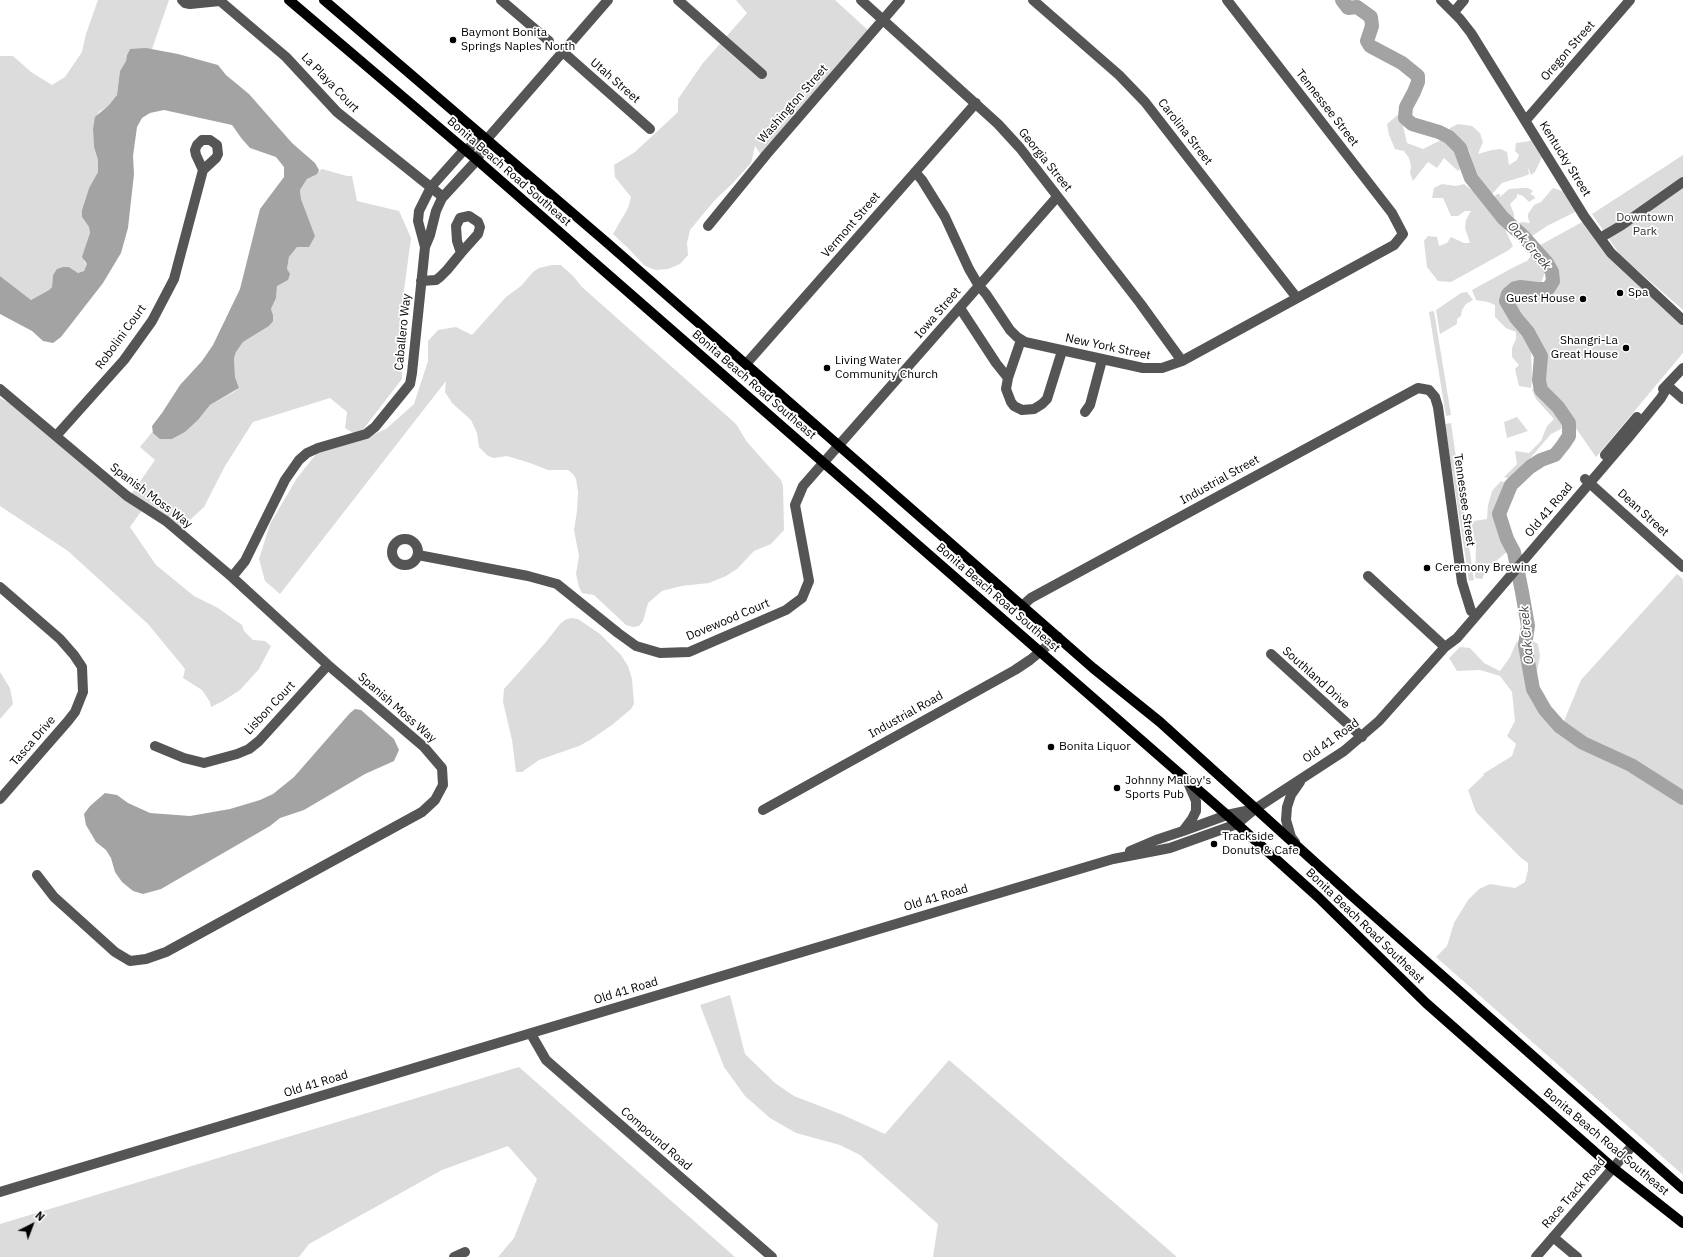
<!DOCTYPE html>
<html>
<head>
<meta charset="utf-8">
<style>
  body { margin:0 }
  #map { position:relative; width:1683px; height:1257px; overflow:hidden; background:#fff; font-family:"IBM Plex Sans",sans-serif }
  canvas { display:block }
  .north { position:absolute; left:12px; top:1205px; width:40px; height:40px; -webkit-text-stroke:3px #fff; paint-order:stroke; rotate:42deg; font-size:11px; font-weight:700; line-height:16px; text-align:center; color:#000 }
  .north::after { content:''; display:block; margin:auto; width:14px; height:18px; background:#000; clip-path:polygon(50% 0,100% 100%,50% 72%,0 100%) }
</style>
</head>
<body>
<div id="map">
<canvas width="1683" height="1257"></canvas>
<div class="north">N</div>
</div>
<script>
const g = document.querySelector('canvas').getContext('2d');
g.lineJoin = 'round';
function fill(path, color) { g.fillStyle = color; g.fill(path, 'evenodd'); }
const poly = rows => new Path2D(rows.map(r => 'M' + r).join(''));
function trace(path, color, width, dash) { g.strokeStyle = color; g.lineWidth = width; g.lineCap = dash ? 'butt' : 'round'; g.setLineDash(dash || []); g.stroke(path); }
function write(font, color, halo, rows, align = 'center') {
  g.font = font + ' "IBM Plex Sans",sans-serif'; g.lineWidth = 3.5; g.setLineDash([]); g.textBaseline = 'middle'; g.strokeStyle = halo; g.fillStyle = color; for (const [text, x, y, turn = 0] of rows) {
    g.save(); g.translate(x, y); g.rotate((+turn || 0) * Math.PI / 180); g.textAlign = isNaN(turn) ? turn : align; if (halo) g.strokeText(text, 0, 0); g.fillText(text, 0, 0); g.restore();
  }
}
fill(poly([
  [98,0,169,0,152,49,130,49,127,55,126,61,120,71,117,95,109,105,99,112,93,129,94,147,98,160,98,172,89,188,82,210,82,217,89,227,90,233,84,262,87,264,84,271,78,273,69,267,63,267,53,275,52,287,49,290,31,300,0,276,0,56,13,56,31,72,52,85,65,77,82,52,86,34],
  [736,0,835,0,870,32,761,155,755,146,751,163,733,183,714,201,690,230,687,243,688,255,680,264,668,269,656,270,645,266,628,248,613,234,628,208,631,197,615,177,614,165,635,152,678,112,678,99,703,63,747,13],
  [1400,113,1407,143,1423,149,1441,140,1447,139,1454,145,1460,157,1461,168,1458,171,1444,158,1437,168,1428,162,1413,181,1410,173,1411,166,1409,158,1404,151,1395,149,1389,135,1387,124],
  [1458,124,1472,126,1480,133,1483,142,1478,154,1492,150,1501,149,1507,152,1509,165,1517,160,1519,155,1515,151,1516,143,1530,141,1531,138,1542,157,1535,172,1531,175,1528,167,1529,174,1525,176,1502,183,1492,194,1486,194,1476,175,1469,150,1464,148,1448,135,1450,128],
  [1683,155,1683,310,1620,255,1592,214],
  [322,169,347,176,352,176,357,201,399,211,411,238,400,320,402,379,358,436,345,428,347,412,330,398,253,422,225,466,204,507,179,530,145,506,130,527,156,565,194,596,218,608,242,625,244,631,253,640,265,641,271,646,259,669,240,690,223,701,211,707,210,702,202,690,183,678,185,669,148,624,68,551,0,506,0,398,15,406,127,500,155,460,140,447,153,431,153,433,172,439,185,432,198,420,210,405,234,392,239,388,235,377,234,358,236,352,243,342,269,326,273,315,271,309,276,298,277,285,288,280,287,269,289,257,297,247,303,247,315,236,301,199,300,190,307,179],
  [1442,184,1456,186,1464,184,1474,192,1489,211,1501,221,1513,246,1509,250,1451,282,1438,281,1427,267,1424,241,1428,236,1437,237,1439,246,1447,243,1451,237,1464,243,1470,243,1465,228,1466,220,1471,211,1465,211,1458,216,1451,216,1443,198,1432,198,1434,188],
  [1523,188,1528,188,1533,191,1530,194,1534,196,1535,198,1529,202,1523,196,1517,194,1517,197,1510,204,1514,214,1514,222,1511,222,1507,215,1503,212,1500,205,1494,204,1492,199,1497,194,1500,194,1500,197,1509,189],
  [1553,188,1565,192,1577,211,1547,226,1532,236,1516,227,1521,222,1530,223,1528,218,1528,214,1534,205,1541,202],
  [1584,221,1683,322,1683,353,1596,457,1559,404,1543,389,1544,354,1529,328,1517,316,1508,300,1515,290,1549,291,1555,281,1555,271,1548,261,1535,248],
  [1533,253,1540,260,1546,269,1541,283,1536,286,1517,284,1504,295,1507,306,1512,317,1526,330,1528,344,1531,349,1532,379,1531,388,1519,386,1515,369,1519,365,1512,357,1512,348,1516,339,1516,332,1506,328,1495,317,1495,305,1488,302,1476,300,1472,290,1516,266,1527,261],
  [552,265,561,265,574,277,582,287,736,424,747,442,781,480,783,486,784,530,771,544,754,551,737,569,726,576,709,583,681,586,662,591,648,603,643,621,639,626,633,627,626,625,594,595,582,593,579,587,576,574,579,556,574,530,577,511,578,492,576,479,573,474,568,470,548,470,530,463,507,456,494,458,488,456,479,447,477,433,471,420,452,403,445,392,446,381,280,594,265,581,259,559,270,524,297,478,317,453,356,442,386,429,414,404,428,361,428,341,438,330,456,327,472,335,506,297,521,286,533,272,539,268],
  [1467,292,1473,300,1466,304,1462,310,1461,316,1457,319,1457,324,1440,334,1436,310,1461,293],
  [1434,311,1451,415,1446,416,1429,312],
  [1534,386,1549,401,1563,421,1561,429,1551,434,1512,479,1504,477,1517,464,1515,451,1529,453,1541,441,1547,426,1554,419,1536,399,1532,390],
  [1517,417,1528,431,1507,438,1504,422],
  [1451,423,1474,580,1469,581,1445,424],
  [1501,481,1506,483,1507,487,1500,506,1497,519,1509,550,1488,568,1482,579,1475,578,1476,547,1472,525,1474,521,1487,519,1488,505,1492,491],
  [1677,574,1683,579,1683,1175,1436,957,1447,946,1454,923,1468,900,1479,889,1490,884,1515,888,1525,882,1528,870,1528,863,1521,858,1476,812,1468,790,1484,775,1483,774,1512,756,1516,744,1507,736,1515,721,1512,692,1500,676,1480,670,1457,671,1449,658,1460,647,1470,648,1484,663,1500,671,1510,657,1516,643,1524,636,1538,644,1540,656,1534,687,1538,700,1551,716,1564,721,1581,680],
  [571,618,578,619,600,634,621,655,628,666,632,679,634,704,631,709,612,725,590,740,579,746,539,760,522,772,516,772,512,740,503,702,504,689,545,643,560,624,565,620],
  [0,672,10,688,13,704,0,719],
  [730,995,745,1054,775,1083,794,1096,843,1115,885,1134,949,1060,1177,1257,933,1257,938,1224,860,1155,840,1145,796,1133,770,1118,745,1096,724,1067,700,1005],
  [519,1067,735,1257,498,1257,514,1238,537,1179,508,1146,442,1170,309,1244,299,1257,0,1257,0,1224]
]), '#dcdcdc');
fill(poly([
  [146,48,178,54,218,65,226,75,249,94,292,143,315,163,319,170,317,174,307,179,300,190,301,199,315,236,309,247,297,247,289,257,287,269,290,274,288,280,277,286,276,298,271,309,273,315,273,321,269,326,243,342,236,352,234,358,235,377,239,388,210,405,198,420,185,432,172,439,160,439,153,433,152,426,162,413,180,385,202,361,213,345,240,289,260,209,284,177,284,167,276,157,250,148,242,139,232,125,164,110,150,113,142,118,137,127,133,156,134,174,128,228,121,253,103,283,61,337,53,343,43,341,32,331,0,314,0,276,31,300,49,290,52,287,53,275,57,269,63,267,69,267,78,273,84,271,87,264,82,257,90,233,89,227,82,217,82,210,89,188,98,172,98,160,94,147,93,129,95,117,109,105,117,95,120,71,126,61,127,55,130,49],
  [355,709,361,710,394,739,399,750,394,761,365,774,304,810,280,818,270,826,161,889,143,894,133,891,122,882,115,872,111,858,106,850,96,842,86,825,84,814,90,806,105,793,117,795,128,803,150,813,190,816,230,809,260,800,273,794,294,777,350,713]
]), '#a3a3a3');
trace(poly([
  [1342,0,1348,8,1357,7,1371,17,1372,26,1367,41,1370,46,1402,63,1418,76,1418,82,1414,92,1406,107,1405,118,1412,124,1439,132,1449,137,1460,148,1471,178,1503,218,1523,236,1547,263,1552,272,1553,281,1548,289,1537,289,1520,287,1515,288,1508,294,1506,301,1516,318,1528,332,1541,356,1539,380,1541,390,1558,407,1569,423,1569,436,1563,445,1555,455,1541,460,1530,467,1511,485,1499,514,1507,539,1514,552,1522,592,1528,626,1525,645,1533,689,1545,710,1559,726,1583,743,1631,765,1683,798]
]), '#a3a3a3', 14);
trace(poly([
  [182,0,185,3,190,4,220,1],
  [219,0,286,57,337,112,443,197],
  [501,0,549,41],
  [678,0,762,74],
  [861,0,998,124,1020,148,1140,303,1182,361],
  [1033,0,1119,75,1145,102,1297,298],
  [1441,0,1460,19,1471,33,1584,216,1611,253,1683,320],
  [1454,12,1464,0],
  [563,52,650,129],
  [1526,120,1630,0],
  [487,139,608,0],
  [915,172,922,180,945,217,969,269,979,286,986,294,1010,330,1017,337,1025,342,1143,368,1162,368,1182,361,1394,245,1403,234,1392,213,1227,0],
  [708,226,766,155,900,0],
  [1600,238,1622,225,1683,182],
  [421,281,436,280,440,277,447,270,461,253,478,234,480,227,478,222,469,216,460,218,456,226,457,241,461,253],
  [960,308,996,363,1008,378],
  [1021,340,1008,378,1006,389,1011,402,1014,406,1022,410,1034,409,1042,404,1047,399,1062,351],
  [746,364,976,103],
  [1668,386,1683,399],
  [0,389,127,496,166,521,186,538,232,577,328,665,424,747,442,768,443,785,435,800,422,812,166,952,146,959,130,961,115,952,54,897,37,875],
  [1663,389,1683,368],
  [1085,412,1090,405,1102,360],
  [56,436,124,360,152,321,174,279,203,170,216,158,218,154,217,145,210,140,202,140,197,145,195,150,196,155,203,170],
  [1605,455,1637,417],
  [1585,479,1683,567],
  '392 552a13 13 0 1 1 26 0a13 13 0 1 1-26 0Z',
  [418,555,528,576,557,584,618,633,636,646,660,653,689,652,786,610,802,598,809,581,795,505,803,486,1057,197],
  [1368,576,1445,647],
  [232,577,245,561,285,480,299,460,307,453,318,448,366,434,375,427,410,384,412,373,425,247,430,235,436,211,442,198,477,160,487,139,464,150,431,187,419,211,418,221,425,247],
  [0,587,60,639,74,655,82,667,83,692,75,712,68,721,0,799],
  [1022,606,1031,598,1418,388,1429,390,1435,397,1438,407,1462,582,1471,611],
  [1271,654,1362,737],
  [155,746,184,758,204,763,237,754,249,749,259,741,328,665],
  [763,810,1015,670,1030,660,1058,637],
  [1183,831,1227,815,1255,809],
  [1295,842,1291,837,1286,820,1287,807,1291,795,1300,782],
  [1130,851,1156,840,1183,831,1192,819,1196,811,1196,801,1187,780],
  [531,1034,546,1060,772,1257],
  [0,1192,1113,859,1170,848,1237,824,1255,809,1344,751,1379,721,1445,647,1457,638,1506,581,1629,437,1661,398,1668,386],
  [1553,1237,1577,1257],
  [454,1257,465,1252],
  [1536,1257,1632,1146]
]), '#555', 10);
trace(poly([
  [289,0,477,160,1227,815,1318,897,1426,1003,1613,1168,1683,1223],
  [324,0,605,241,1093,668,1160,722,1351,895,1683,1189]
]), '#000', 10);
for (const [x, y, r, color] of [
  [453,40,4,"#000"],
  [1620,293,4,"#000"],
  [1583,299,4,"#000"],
  [1626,348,4,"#000"],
  [827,368,4,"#000"],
  [1427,568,4,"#000"],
  [1051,747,4,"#000"],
  [1117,788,4,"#000"],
  [1214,844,4,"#000"]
]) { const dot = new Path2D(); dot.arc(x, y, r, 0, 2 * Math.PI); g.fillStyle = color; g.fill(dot); trace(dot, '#fff', 1.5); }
write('12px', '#000', '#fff', [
  ["Baymont Bonita",461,33],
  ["Springs Naples North",461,47],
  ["Spa",1628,293],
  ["Guest House",1575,299,"right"],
  ["Shangri-La",1618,341,"right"],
  ["Great House",1618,355,"right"],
  ["Living Water",835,361],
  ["Community Church",835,375],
  ["Ceremony Brewing",1435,568],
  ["Bonita Liquor",1059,747],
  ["Johnny Malloy's",1125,781],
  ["Sports Pub",1125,795],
  ["Trackside",1222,837],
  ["Donuts & Cafe",1222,851]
], 'left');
write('12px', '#000', '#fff', [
  ["Oregon Street",1568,51,-49],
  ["Utah Street",615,81,41],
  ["La Playa Court",330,83,46],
  ["Washington Street",793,104,-49],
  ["Tennessee Street",1327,108,52],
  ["Carolina Street",1185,132,52],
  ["Kentucky Street",1565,159,58],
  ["Georgia Street",1045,160,51],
  ["Bonita Beach Road Southeast",509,172,41],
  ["Vermont Street",851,225,-49],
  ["Iowa Street",938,313,-49],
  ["Caballero Way",403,332,-84],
  ["Robolini Court",121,337,-54],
  ["New York Street",1108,347,12],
  ["Bonita Beach Road Southeast",754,385,41],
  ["Industrial Street",1220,480,-29],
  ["Spanish Moss Way",151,496,37],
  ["Tennessee Street",1464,500,82],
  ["Old 41 Road",1549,510,-50],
  ["Dean Street",1643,513,42],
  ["Bonita Beach Road Southeast",998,598,41],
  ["Dovewood Court",728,620,-23],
  ["Southland Drive",1316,678,42],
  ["Lisbon Court",270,708,-47],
  ["Spanish Moss Way",397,708,41],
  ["Industrial Road",906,715,-29],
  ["Tasca Drive",33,741,-49],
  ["Old 41 Road",1331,741,-36],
  ["Old 41 Road",936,898,-17],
  ["Bonita Beach Road Southeast",1365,926,44],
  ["Old 41 Road",626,991,-17],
  ["Old 41 Road",316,1084,-17],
  ["Compound Road",656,1139,41],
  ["Bonita Beach Road Southeast",1606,1142,40],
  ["Race Track Road",1574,1193,-49]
]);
write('12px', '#333', '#fff', [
  ["Downtown",1645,218],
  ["Park",1645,232]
]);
write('italic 13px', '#444', '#fff', [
  ["Oak Creek",1529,246,49],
  ["Oak Creek",1527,635,-95]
]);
</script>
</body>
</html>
